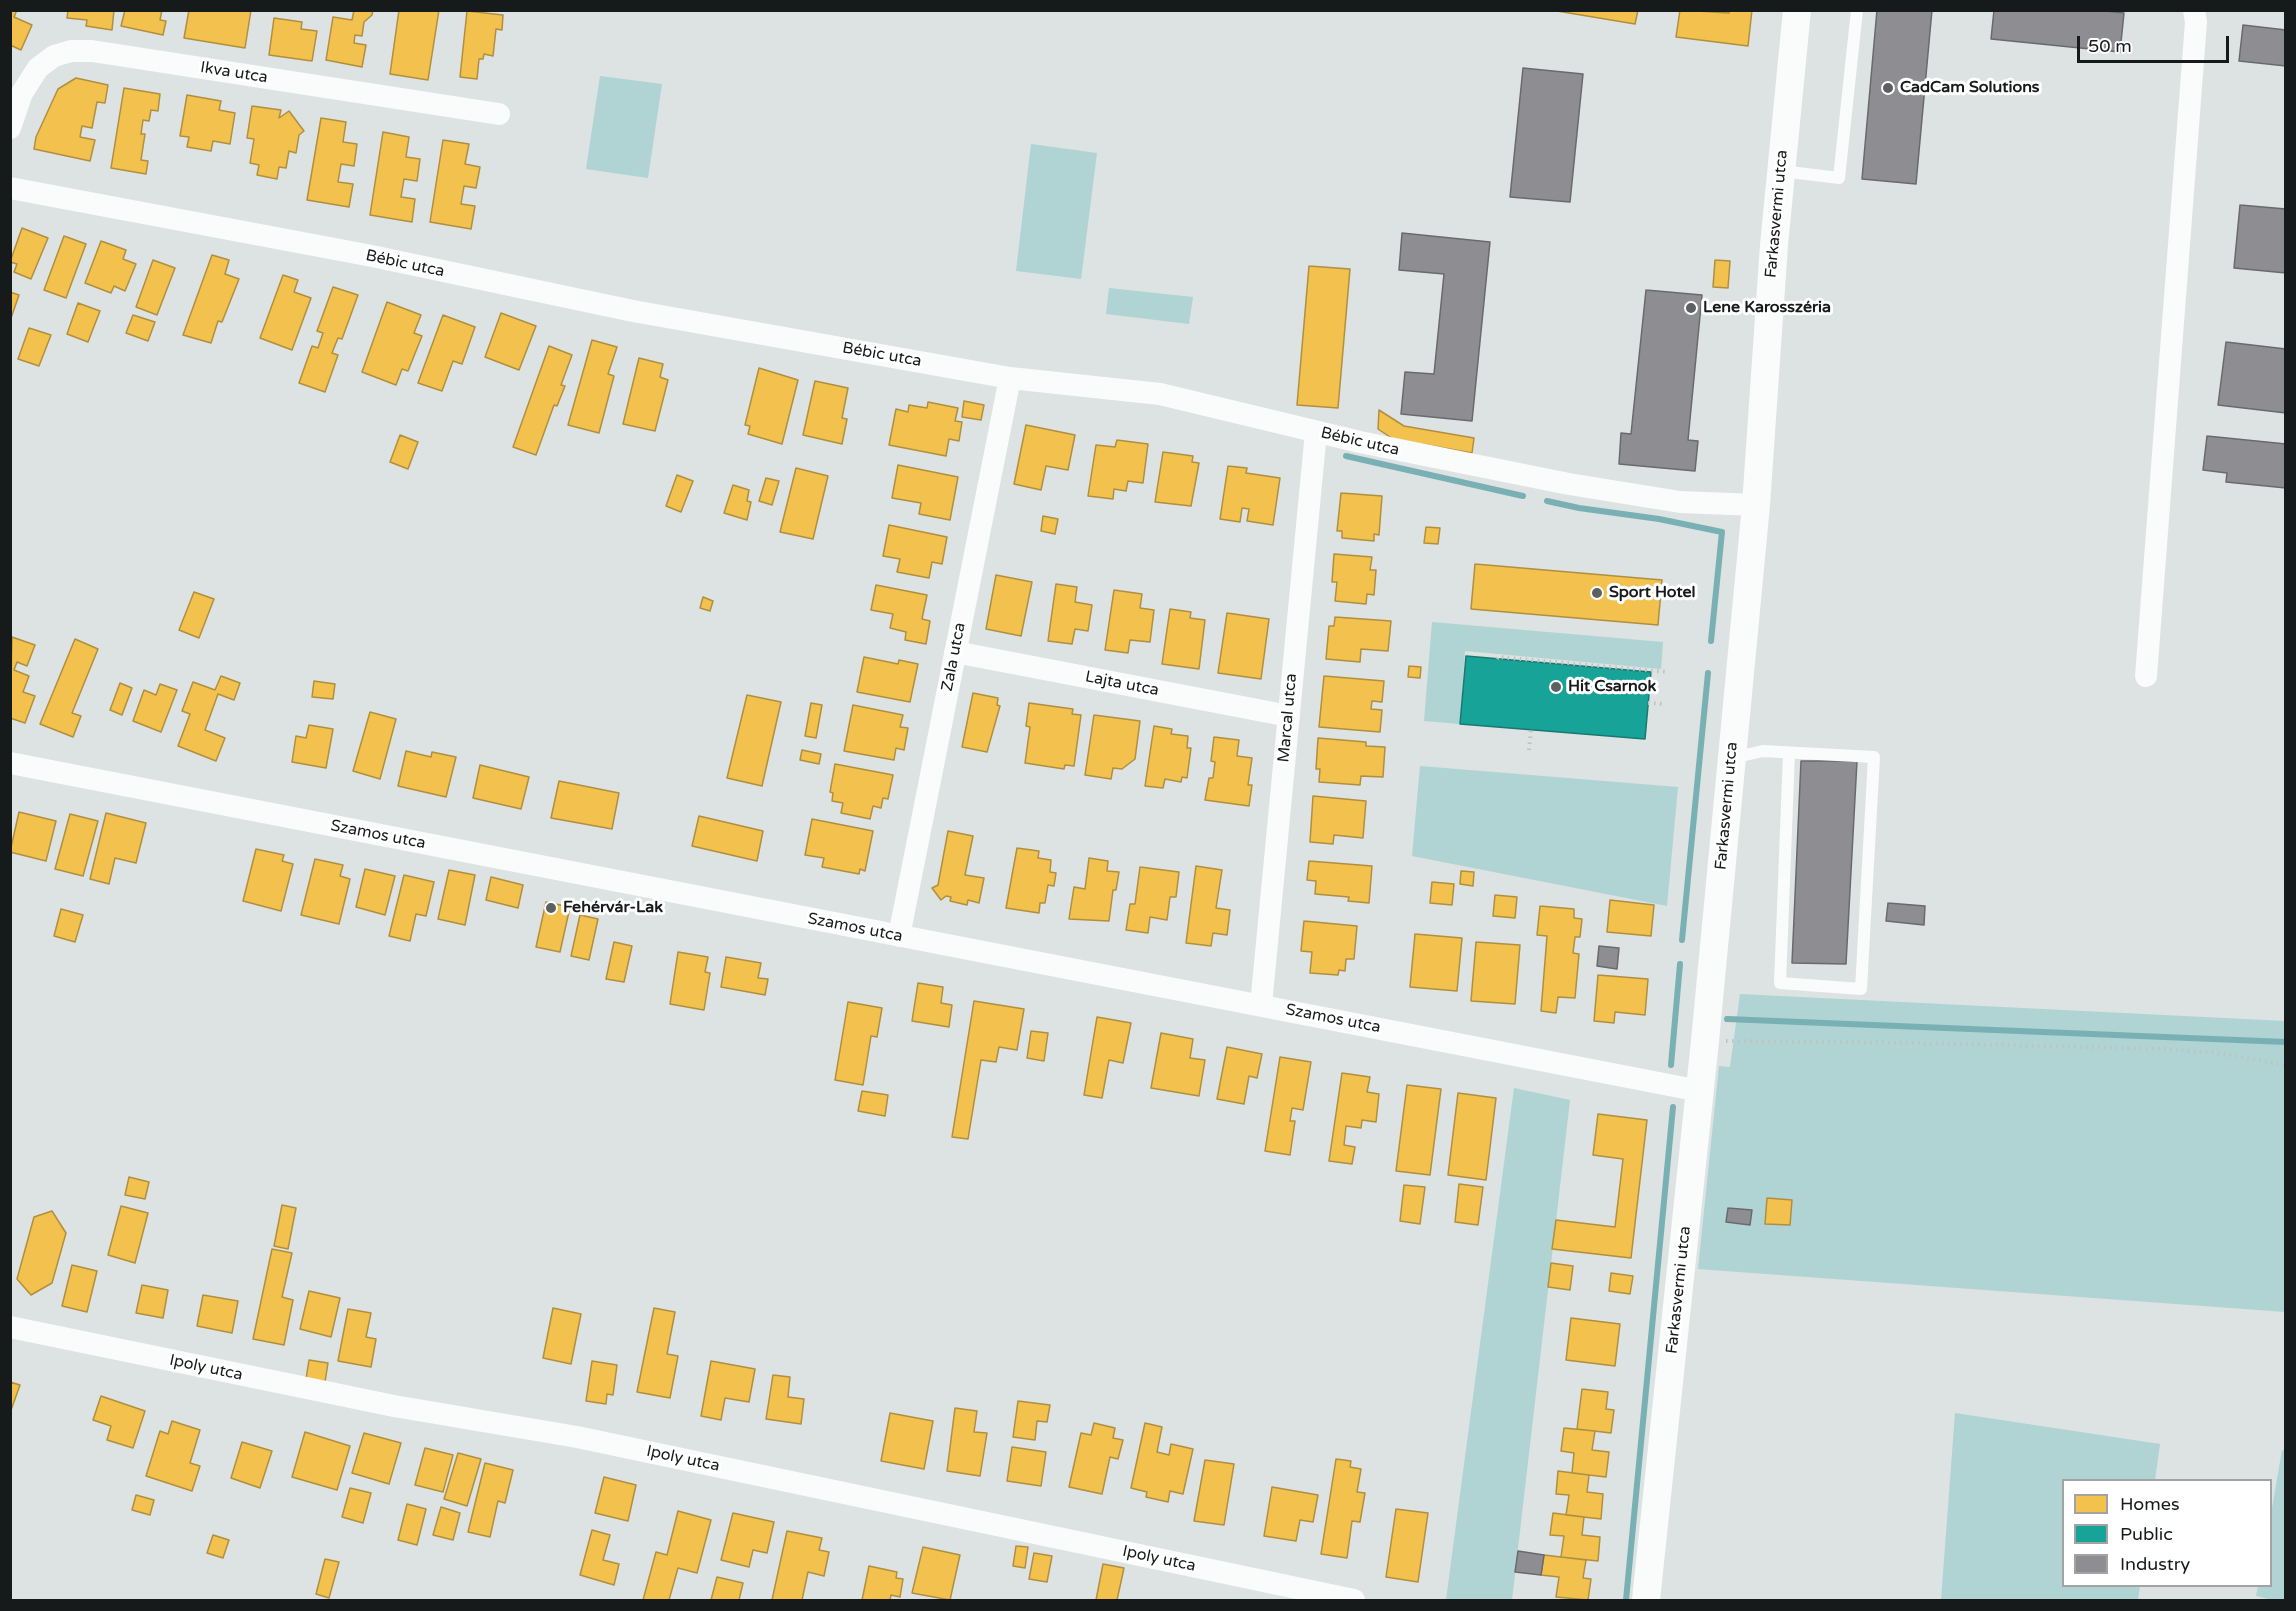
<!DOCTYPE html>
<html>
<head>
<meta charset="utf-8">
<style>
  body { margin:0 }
  #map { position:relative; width:2296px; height:1611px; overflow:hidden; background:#dde2e2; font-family:"Varela Round",sans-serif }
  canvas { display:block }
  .frame { position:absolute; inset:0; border:12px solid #171a1a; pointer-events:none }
  .legend { position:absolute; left:2062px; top:1479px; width:210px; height:108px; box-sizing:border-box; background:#fff; border:2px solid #a2a3a3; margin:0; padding:8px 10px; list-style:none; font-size:18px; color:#171a1a }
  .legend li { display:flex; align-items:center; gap:12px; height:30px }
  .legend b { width:30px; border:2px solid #a2a3a3 }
  .scale { position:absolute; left:2077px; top:36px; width:152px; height:27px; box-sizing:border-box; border:3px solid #171a1a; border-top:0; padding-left:8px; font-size:18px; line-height:21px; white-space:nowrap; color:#171a1a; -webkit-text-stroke:4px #fff; paint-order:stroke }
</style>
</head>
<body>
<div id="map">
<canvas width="2296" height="1611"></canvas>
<div class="frame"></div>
<ul class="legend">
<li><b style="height:16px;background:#f2c14e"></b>Homes</li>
<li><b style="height:16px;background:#17a398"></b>Public</li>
<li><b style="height:16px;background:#8d8d92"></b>Industry</li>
</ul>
<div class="scale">50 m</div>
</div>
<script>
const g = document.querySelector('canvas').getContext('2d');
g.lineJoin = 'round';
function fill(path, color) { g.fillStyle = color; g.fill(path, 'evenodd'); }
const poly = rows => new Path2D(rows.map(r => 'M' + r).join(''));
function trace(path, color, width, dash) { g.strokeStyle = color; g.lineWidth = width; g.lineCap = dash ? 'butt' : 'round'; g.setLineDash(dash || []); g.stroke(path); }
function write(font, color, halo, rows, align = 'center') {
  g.font = font + ' "Varela Round",sans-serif'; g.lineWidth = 6; g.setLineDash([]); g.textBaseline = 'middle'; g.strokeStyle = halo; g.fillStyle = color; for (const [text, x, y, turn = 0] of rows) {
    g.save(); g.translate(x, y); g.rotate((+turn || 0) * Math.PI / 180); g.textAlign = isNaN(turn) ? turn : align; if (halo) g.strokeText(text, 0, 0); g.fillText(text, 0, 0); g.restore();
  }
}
fill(poly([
  [600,76,662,84,648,178,586,169],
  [1031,144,1097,153,1081,279,1016,271],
  [1109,288,1193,297,1189,324,1106,314],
  [1432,622,1663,642,1661,669,1465,651,1460,724,1424,721],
  [1420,766,1678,787,1667,906,1412,856],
  [1740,994,2285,1021,2285,1312,1698,1269,1719,1066,1730,1067],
  [1514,1088,1570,1100,1512,1600,1446,1600],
  [1955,1413,2160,1444,2155,1480,2064,1480,2064,1586,2140,1586,2138,1600,1941,1600],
  [2282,1450,2286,1451,2285,1600,2272,1600,2256,1596,2258,1586,2270,1586,2271,1514]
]), '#b0d3d4');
const homes = poly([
  [10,10,17,10,14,17,32,25,21,50,10,45,10,10],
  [68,10,114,10,112,30,86,26,87,20,67,18,68,10],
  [125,10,162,10,160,20,166,21,163,35,121,26,125,10],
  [189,10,251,10,245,48,184,38,189,10],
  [354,10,373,10,372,15,364,22,362,36,355,35,354,43,366,45,362,67,326,60,333,17,352,20,354,10],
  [399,10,439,10,428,80,390,74,399,10],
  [1551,10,1638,10,1635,24,1551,10],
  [1680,10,1729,13,1730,10,1752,10,1748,46,1676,37,1680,10],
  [467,11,503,15,502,30,496,29,493,56,484,54,483,59,479,59,477,79,460,77,467,11],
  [274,18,302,22,301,29,317,31,312,61,269,55,274,18],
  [76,78,108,85,105,103,97,102,92,128,82,126,80,137,95,140,90,161,34,149,36,137,58,89,76,78],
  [124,88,160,94,158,111,151,110,149,121,143,120,141,134,145,134,141,160,148,161,146,174,111,168,124,88],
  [187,95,221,101,219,110,235,113,230,144,213,141,211,151,187,147,189,137,180,136,187,95],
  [252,106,281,110,279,118,289,111,304,131,299,135,296,153,289,151,286,168,279,167,277,179,257,175,259,165,250,163,254,139,247,138,252,106],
  [321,118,346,122,343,142,357,144,354,166,341,164,338,182,353,184,349,207,307,200,321,118],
  [383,132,409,137,406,157,420,159,417,181,404,179,401,197,415,199,412,222,370,215,383,132],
  [443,140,469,144,465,164,480,167,476,188,464,186,461,204,475,206,471,229,430,222,443,140],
  [22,228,48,238,31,279,14,272,17,264,10,262,22,228],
  [64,236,86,244,66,298,44,290,64,236],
  [101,241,126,250,123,259,136,264,125,291,114,286,111,293,85,283,101,241],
  [212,255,229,260,225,274,239,279,222,322,218,321,211,343,183,335,212,255],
  [153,260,175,268,157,315,136,307,153,260],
  [1715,260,1730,261,1728,288,1713,287,1715,260],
  [1309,266,1350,269,1338,408,1297,405,1309,266],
  [283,275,298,280,294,292,311,298,292,350,260,338,283,275],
  [333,287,358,295,342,339,338,338,332,353,338,355,325,392,299,383,312,346,318,348,323,333,317,331,333,287],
  [10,292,19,295,10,321,10,292],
  [387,302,421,315,414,333,422,336,408,371,402,369,396,385,362,372,387,302],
  [78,303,100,311,88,342,67,334,78,303],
  [501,313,536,326,519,370,485,357,501,313],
  [133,315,155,322,148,341,126,333,133,315],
  [443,315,475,327,462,364,453,361,442,391,418,383,443,315],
  [29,328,51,335,39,366,18,359,29,328],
  [592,340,617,347,608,374,614,376,599,433,568,425,592,340],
  [549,346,572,355,561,385,565,386,557,406,554,405,536,455,513,447,549,346],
  [639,358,663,364,660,377,668,380,655,431,623,424,639,358],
  [759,368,798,380,782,444,748,434,750,426,745,425,759,368],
  [815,381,848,388,842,418,847,419,842,444,803,435,815,381],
  [964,401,984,405,981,420,962,417,964,401],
  [928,402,958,408,955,421,962,422,959,441,949,439,946,456,889,445,896,409,908,412,909,405,927,408,928,402],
  [1379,410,1404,426,1474,438,1472,453,1393,439,1378,429,1379,410],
  [1026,425,1075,435,1068,470,1046,466,1041,490,1014,484,1026,425],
  [400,435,418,442,408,469,390,462,400,435],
  [1117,440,1148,444,1143,483,1128,481,1126,491,1114,489,1113,499,1088,496,1096,445,1115,447,1117,440],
  [1163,452,1193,456,1192,462,1199,463,1191,506,1155,502,1163,452],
  [898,465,958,477,950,520,919,514,921,503,892,498,898,465],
  [1228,466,1247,468,1246,473,1280,478,1273,525,1247,521,1249,509,1242,508,1240,522,1220,519,1228,466],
  [796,468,828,476,813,539,780,532,796,468],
  [677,475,693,481,681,512,666,506,677,475],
  [766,478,779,481,772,505,759,501,766,478],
  [733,485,749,490,747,501,751,502,747,520,724,513,733,485],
  [1341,493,1382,496,1379,535,1374,534,1374,541,1342,538,1342,531,1337,531,1341,493],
  [1043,516,1058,519,1055,534,1041,531,1043,516],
  [889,525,947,537,942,564,932,562,929,578,897,572,900,559,883,556,889,525],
  [1426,527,1440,528,1438,544,1424,543,1426,527],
  [1334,554,1372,557,1370,570,1376,570,1374,595,1367,594,1366,604,1335,601,1337,582,1332,582,1334,554],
  [1475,564,1662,580,1658,625,1471,609,1475,564],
  [996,575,1032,582,1021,636,986,629,996,575],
  [1056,584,1077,587,1075,602,1092,605,1088,631,1075,629,1072,644,1048,641,1056,584],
  [876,585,927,595,922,619,930,621,926,644,905,640,906,632,890,628,893,614,871,610,876,585],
  [1114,590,1142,594,1140,608,1154,610,1150,642,1130,640,1128,653,1105,650,1114,590],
  [194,592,214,599,199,638,179,630,194,592],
  [703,597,713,601,710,611,700,608,703,597],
  [1170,609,1191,612,1190,618,1205,620,1199,669,1162,664,1170,609],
  [1227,613,1269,619,1261,679,1218,673,1227,613],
  [1335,617,1391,621,1388,651,1361,649,1360,662,1326,659,1329,626,1334,626,1335,617],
  [12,637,35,645,27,666,17,662,14,670,29,676,23,692,35,696,25,723,10,718,12,637],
  [75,639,98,649,72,713,81,716,73,737,40,724,75,639],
  [864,657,898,664,899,660,918,664,910,702,857,692,864,657],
  [1409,666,1421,667,1420,678,1408,677,1409,666],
  [221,676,240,683,234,700,218,694,205,730,225,738,216,761,178,746,190,714,182,711,193,682,215,690,221,676],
  [1324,676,1384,681,1382,702,1372,701,1371,709,1382,710,1380,732,1319,727,1324,676],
  [314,681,335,684,333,699,312,697,314,681],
  [120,683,132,688,122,715,110,710,120,683],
  [160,684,177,690,161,732,133,721,144,690,156,695,160,684],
  [973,693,998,698,997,705,1000,706,987,752,962,747,973,693],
  [747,695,781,702,762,786,727,778,747,695],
  [811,703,822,705,816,738,805,736,811,703],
  [1029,703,1073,709,1072,714,1081,715,1074,766,1065,765,1064,769,1025,763,1030,727,1026,726,1029,703],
  [853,705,903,715,900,727,908,728,904,750,896,748,894,760,844,751,853,705],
  [370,712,396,719,380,779,353,771,370,712],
  [1094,715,1140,721,1135,759,1122,769,1113,768,1111,779,1085,775,1094,715],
  [309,725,333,729,326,768,292,762,296,736,306,738,309,725],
  [1154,726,1172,729,1171,734,1188,736,1187,748,1191,748,1187,778,1182,777,1181,782,1165,779,1163,788,1145,786,1154,726],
  [1214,737,1239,740,1237,756,1252,758,1248,785,1252,785,1249,806,1205,800,1209,778,1213,778,1215,762,1211,761,1214,737],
  [1318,738,1366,742,1366,746,1385,747,1383,777,1361,776,1360,785,1319,782,1320,769,1316,769,1318,738],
  [802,750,821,754,819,764,800,760,802,750],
  [406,751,431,757,432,752,456,757,446,797,398,786,406,751],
  [835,764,893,775,888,799,883,798,881,808,873,806,870,819,841,813,843,803,832,801,833,793,830,792,835,764],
  [480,765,529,777,521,809,473,798,480,765],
  [559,781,619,793,612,829,551,818,559,781],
  [1313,796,1366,801,1363,838,1334,835,1333,844,1310,842,1313,796],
  [19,812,56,821,46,861,10,852,19,812],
  [106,813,146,823,136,863,115,858,109,884,90,879,106,813],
  [70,814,98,821,83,876,55,869,70,814],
  [699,816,763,831,757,861,692,846,699,816],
  [812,819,873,831,865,871,860,869,859,874,822,867,824,858,805,855,812,819],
  [948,831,973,836,965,875,984,878,979,903,968,900,967,905,950,901,951,897,946,896,941,900,932,888,938,885,948,831],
  [1017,848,1039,851,1038,858,1051,860,1050,872,1056,873,1054,886,1048,885,1045,903,1040,903,1039,913,1006,908,1017,848],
  [256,849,284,855,282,861,293,864,281,911,243,901,256,849],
  [1089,858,1108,861,1107,871,1119,872,1116,890,1113,890,1109,921,1069,919,1074,887,1085,889,1089,858],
  [315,859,343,865,340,876,350,879,339,924,301,915,315,859],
  [1309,861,1372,866,1369,903,1348,901,1349,897,1315,894,1316,881,1307,880,1309,861],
  [1196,866,1222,870,1216,908,1230,910,1227,935,1213,933,1211,946,1186,943,1196,866],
  [1140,867,1179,872,1176,897,1170,897,1167,920,1150,917,1148,933,1126,930,1130,904,1135,904,1140,867],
  [365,869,395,876,385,915,356,907,365,869],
  [449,870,475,875,465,925,438,919,449,870],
  [1461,871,1474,872,1473,886,1460,884,1461,871],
  [404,875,434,882,426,916,416,914,410,941,389,936,404,875],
  [491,877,523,885,518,908,486,900,491,877],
  [1432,882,1454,884,1452,905,1430,903,1432,882],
  [1495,895,1517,897,1515,918,1493,916,1495,895],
  [1610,900,1654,905,1651,936,1607,932,1610,900],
  [546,902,570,907,560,952,536,947,546,902],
  [1540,906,1574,909,1574,918,1582,919,1580,937,1575,937,1573,953,1579,954,1575,998,1558,997,1556,1013,1541,1011,1547,936,1537,935,1540,906],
  [61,909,83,915,75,942,54,936,61,909],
  [580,915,598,919,589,960,571,956,580,915],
  [1304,921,1357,926,1354,959,1346,959,1345,971,1339,970,1338,975,1310,973,1312,952,1301,951,1304,921],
  [1415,934,1462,938,1457,991,1410,987,1415,934],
  [614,942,632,946,624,982,606,979,614,942],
  [1476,942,1520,945,1515,1004,1471,1001,1476,942],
  [678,952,708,957,705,972,710,973,704,1010,670,1004,678,952],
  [726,957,761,963,758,978,768,979,765,995,721,987,726,957],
  [1598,975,1648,979,1645,1015,1615,1012,1614,1023,1594,1021,1598,975],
  [918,983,943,987,941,1003,952,1005,949,1027,912,1021,918,983],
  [974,1001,1024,1009,1017,1050,999,1047,996,1062,981,1060,968,1139,952,1137,974,1001],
  [848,1002,882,1008,877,1037,871,1036,863,1085,835,1080,848,1002],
  [1097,1017,1131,1023,1123,1063,1109,1060,1102,1098,1084,1095,1097,1017],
  [1031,1031,1048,1033,1044,1061,1027,1058,1031,1031],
  [1161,1033,1193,1039,1190,1058,1205,1060,1199,1096,1151,1088,1161,1033],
  [1227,1047,1262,1054,1257,1078,1249,1076,1244,1104,1217,1099,1227,1047],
  [1280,1057,1311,1062,1303,1110,1292,1108,1290,1121,1295,1121,1290,1155,1265,1151,1280,1057],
  [1342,1073,1370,1077,1367,1092,1379,1094,1376,1122,1362,1120,1361,1128,1346,1126,1344,1145,1355,1147,1352,1164,1329,1161,1342,1073],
  [1407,1085,1441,1089,1430,1175,1396,1171,1407,1085],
  [862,1091,888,1095,885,1116,858,1111,862,1091],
  [1458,1093,1496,1098,1486,1180,1448,1175,1458,1093],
  [1598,1114,1647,1120,1631,1258,1552,1249,1556,1220,1615,1227,1623,1159,1593,1155,1598,1114],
  [129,1177,149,1182,145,1199,125,1195,129,1177],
  [1459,1184,1483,1187,1478,1225,1455,1222,1459,1184],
  [1404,1185,1425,1187,1420,1224,1400,1221,1404,1185],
  [1767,1198,1792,1200,1790,1225,1765,1224,1767,1198],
  [282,1205,296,1208,288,1249,274,1246,282,1205],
  [121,1206,148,1213,135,1263,108,1255,121,1206],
  [52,1211,66,1233,52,1283,31,1295,17,1279,34,1217,52,1211],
  [272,1249,292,1253,282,1297,293,1300,284,1345,253,1339,272,1249],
  [1551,1263,1573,1266,1570,1290,1548,1287,1551,1263],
  [72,1265,97,1271,87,1312,62,1306,72,1265],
  [1611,1273,1633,1276,1630,1294,1609,1291,1611,1273],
  [142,1285,168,1290,163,1318,136,1313,142,1285],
  [309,1291,340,1298,331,1337,300,1329,309,1291],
  [203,1295,238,1301,232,1333,197,1326,203,1295],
  [553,1308,581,1314,571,1364,543,1358,553,1308],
  [654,1308,675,1312,667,1354,678,1356,670,1398,637,1392,654,1308],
  [348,1309,371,1313,366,1337,376,1339,371,1367,338,1361,348,1309],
  [1571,1318,1620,1324,1615,1366,1566,1360,1571,1318],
  [309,1360,328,1363,325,1382,306,1379,309,1360],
  [592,1361,617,1365,613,1395,607,1394,606,1404,586,1401,592,1361],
  [711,1361,755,1369,749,1402,725,1398,721,1420,701,1416,711,1361],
  [773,1375,790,1377,788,1397,804,1399,801,1424,766,1419,773,1375],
  [10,1382,20,1385,10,1413,10,1382],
  [1582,1389,1608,1392,1606,1409,1614,1410,1611,1433,1577,1429,1582,1389],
  [101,1396,145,1411,133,1448,107,1440,111,1426,93,1420,101,1396],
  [1018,1401,1050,1405,1047,1422,1037,1421,1035,1440,1013,1437,1018,1401],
  [955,1408,977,1411,974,1432,987,1433,980,1476,947,1471,955,1408],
  [890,1413,933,1421,924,1469,881,1461,890,1413],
  [172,1421,200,1430,190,1463,200,1466,192,1491,146,1476,160,1431,168,1434,172,1421],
  [1094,1423,1115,1428,1113,1438,1123,1440,1118,1459,1110,1457,1102,1494,1069,1487,1081,1433,1091,1435,1094,1423],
  [1145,1423,1162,1427,1157,1452,1169,1455,1171,1444,1193,1449,1183,1494,1170,1491,1168,1502,1146,1497,1147,1492,1131,1488,1145,1423],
  [1564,1428,1595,1431,1592,1450,1609,1452,1606,1477,1572,1473,1574,1453,1561,1451,1564,1428],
  [305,1432,350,1446,337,1490,292,1477,305,1432],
  [364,1433,401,1443,389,1484,352,1473,364,1433],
  [242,1442,272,1451,260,1488,231,1478,242,1442],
  [1012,1447,1046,1452,1041,1486,1007,1481,1012,1447],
  [425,1448,453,1455,443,1492,415,1485,425,1448],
  [458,1453,481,1459,467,1506,444,1499,458,1453],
  [1336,1459,1351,1461,1350,1467,1361,1469,1357,1492,1365,1493,1360,1522,1352,1521,1347,1558,1321,1554,1336,1459],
  [1205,1460,1234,1464,1224,1525,1194,1521,1205,1460],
  [485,1463,513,1470,505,1503,498,1501,490,1537,468,1532,485,1463],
  [1558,1471,1589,1475,1587,1492,1603,1494,1601,1519,1566,1515,1569,1495,1556,1494,1558,1471],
  [604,1477,636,1485,628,1521,595,1513,604,1477],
  [1272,1487,1318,1495,1313,1522,1300,1520,1296,1541,1264,1536,1272,1487],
  [350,1488,371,1493,363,1523,342,1517,350,1488],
  [136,1495,154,1500,150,1515,132,1510,136,1495],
  [407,1504,426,1509,417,1545,398,1540,407,1504],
  [441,1507,460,1513,453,1540,433,1535,441,1507],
  [1396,1509,1428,1513,1418,1582,1386,1577,1396,1509],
  [678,1511,711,1520,697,1573,678,1568,669,1600,643,1600,656,1552,667,1555,678,1511],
  [733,1513,774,1522,767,1553,753,1550,749,1567,721,1560,733,1513],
  [1553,1513,1584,1517,1582,1535,1600,1537,1598,1561,1561,1557,1564,1536,1550,1535,1553,1513],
  [592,1530,610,1535,603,1560,619,1564,614,1585,580,1575,592,1530],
  [787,1531,822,1538,819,1550,829,1552,824,1576,808,1572,802,1600,772,1600,787,1531],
  [213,1535,229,1540,223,1558,207,1553,213,1535],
  [1016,1546,1028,1547,1025,1568,1013,1566,1016,1546],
  [923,1547,960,1555,950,1600,912,1593,923,1547],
  [1034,1553,1052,1556,1047,1582,1029,1579,1034,1553],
  [1544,1555,1586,1560,1583,1578,1591,1579,1588,1600,1556,1597,1559,1577,1541,1575,1544,1555],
  [325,1559,339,1562,329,1598,316,1594,325,1559],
  [1103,1564,1124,1568,1117,1600,1096,1600,1103,1564],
  [869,1566,897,1572,896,1578,903,1579,900,1597,891,1595,890,1600,862,1600,869,1566],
  [717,1577,743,1583,739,1600,711,1600,717,1577]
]);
fill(homes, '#f2c14e');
trace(homes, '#b08f3e', 1.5);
const public = poly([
  [1466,656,1651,672,1645,739,1460,724,1466,656]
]);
fill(public, '#17a398');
trace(public, '#177a72', 1.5);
const industry = poly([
  [1877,10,1932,10,1916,184,1862,179,1877,10],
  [1994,10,2096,10,2124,13,2120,52,1991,39,1994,10],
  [2243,25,2286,30,2286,66,2239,61,2243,25],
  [1523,68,1583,74,1570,202,1510,197,1523,68],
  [2240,205,2286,209,2286,273,2234,268,2240,205],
  [1402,233,1490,242,1472,421,1401,414,1405,372,1434,374,1444,274,1399,270,1402,233],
  [1646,290,1702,295,1688,440,1698,441,1695,471,1619,464,1621,433,1631,434,1646,290],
  [2226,342,2286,349,2286,413,2218,405,2226,342],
  [2207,436,2286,444,2286,488,2226,482,2227,473,2203,470,2207,436],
  [1801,761,1857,761,1846,964,1792,963,1801,761],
  [1888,903,1925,906,1924,925,1886,921,1888,903],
  [1599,946,1619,948,1617,969,1597,966,1599,946],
  [1728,1208,1752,1210,1750,1225,1726,1222,1728,1208],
  [1518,1551,1544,1555,1541,1575,1515,1572,1518,1551]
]);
fill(industry, '#8d8d92');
trace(industry, '#6a6a6e', 1.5);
trace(poly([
  [1346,456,1523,496],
  [1547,501,1579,508,1659,519,1722,532,1711,641],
  [1682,940,1708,673],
  [1727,1019,2286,1042],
  [1671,1065,1680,964],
  [1626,1600,1673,1107]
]), '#79b0b4', 6);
trace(poly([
  [1497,659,1498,657,1668,672],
  [1648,703,1665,704],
  [1529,750,1531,730],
  [1726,1041,1919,1043,2166,1049,2216,1053,2286,1065]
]), '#c0c2c2', 4, [1.5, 4.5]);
trace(poly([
  [1781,171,1839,178,1857,10],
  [1732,758,1763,751,1874,757,1861,989,1780,983,1789,753]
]), '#fafbfb', 12);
trace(poly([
  [10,128,22,93,38,68,54,56,71,51,92,51,499,114],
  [10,188,372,256,633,311,1010,378,1160,394,1360,442,1569,484,1680,502,1756,505],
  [955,652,1289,716],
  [2146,676,2196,22,2194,10],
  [10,763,1700,1091],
  [899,936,1010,378],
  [1261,1005,1316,432],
  [10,1327,394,1406,577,1437,1354,1600]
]), '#fafbfb', 22);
trace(poly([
  [1646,1600,1705,1041,1756,505,1774,245,1797,10]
]), '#fafbfb', 28);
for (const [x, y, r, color] of [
  [1888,88,6,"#5c6060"],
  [1691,308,6,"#5c6060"],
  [1597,593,6,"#5c6060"],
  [1556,687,6,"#5c6060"],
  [551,908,6,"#5c6060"]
]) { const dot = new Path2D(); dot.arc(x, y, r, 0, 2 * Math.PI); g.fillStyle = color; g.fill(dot); trace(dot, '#fff', 2); }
write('16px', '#171a1a', '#fff', [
  ["Ikva utca",234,73,9],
  ["Farkasvermi utca",1777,214,-85],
  ["Bébic utca",405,264,12],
  ["Bébic utca",882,355,10],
  ["Bébic utca",1360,442,13],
  ["Zala utca",954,657,-79],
  ["Lajta utca",1122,684,11],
  ["Marcal utca",1288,718,-85],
  ["Farkasvermi utca",1727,806,-85],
  ["Szamos utca",378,835,11],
  ["Szamos utca",855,928,11],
  ["Szamos utca",1333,1019,11],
  ["Farkasvermi utca",1679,1290,-84],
  ["Ipoly utca",206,1368,12],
  ["Ipoly utca",683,1459,12],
  ["Ipoly utca",1159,1559,12]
]);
write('bold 16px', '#171a1a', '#fff', [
  ["CadCam Solutions",1900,88],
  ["Lene Karosszéria",1703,308],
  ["Sport Hotel",1609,593],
  ["Hit Csarnok",1568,687],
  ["Fehérvár-Lak",563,908]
], 'left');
</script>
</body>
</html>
